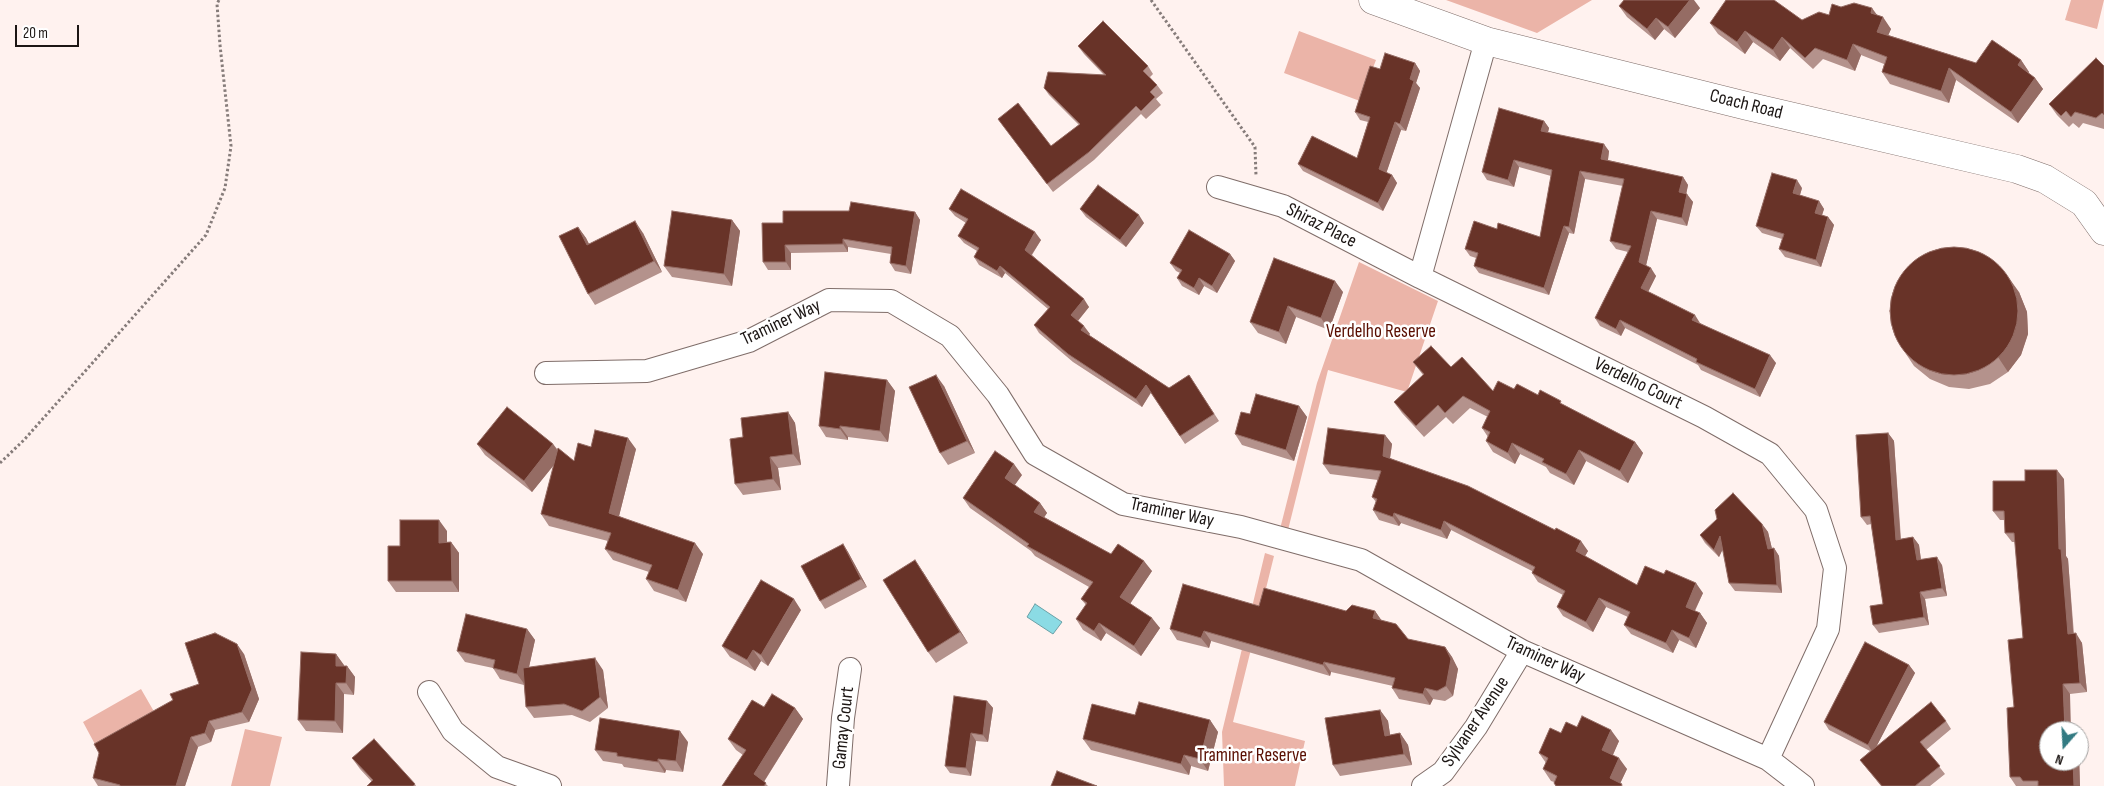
<!DOCTYPE html>
<html>
<head>
<meta charset="utf-8">
<style>
  body { margin:0 }
  #map { position:relative; width:2104px; height:786px; overflow:hidden; background:#fff2ef; font-family:"Sofia Sans Condensed",sans-serif }
  canvas { display:block }
  .north { position:absolute; left:2039px; top:721px; width:50px; height:50px; box-sizing:border-box; background:#fff; border:1px solid #a4a2a1; border-radius:50%; rotate:199deg; font-size:14px; font-weight:700; line-height:20px; text-align:center; color:#1c1614 }
  .north::after { content:''; display:block; margin:auto; width:18px; height:22px; background:#327a82; clip-path:polygon(50% 0,100% 100%,50% 72%,0 100%) }
  .scale { position:absolute; left:15px; top:25px; width:64px; height:22px; box-sizing:border-box; border:2px solid #1c1614; border-top:0; padding-left:6px; font-size:15px; line-height:18px; white-space:nowrap; color:#1c1614; -webkit-text-stroke:4px #fff; paint-order:stroke }
</style>
</head>
<body>
<div id="map">
<canvas width="2104" height="786"></canvas>
<div class="north">N</div>
<div class="scale">20 m</div>
</div>
<script>
const g = document.querySelector('canvas').getContext('2d');
g.lineJoin = 'round';
function fill(path, color) { g.fillStyle = color; g.fill(path, 'evenodd'); }
const poly = rows => new Path2D(rows.map(r => 'M' + r).join(''));
function trace(path, color, width, dash) { g.strokeStyle = color; g.lineWidth = width; g.lineCap = dash ? 'butt' : 'round'; g.setLineDash(dash || []); g.stroke(path); }
function write(font, color, halo, rows, align = 'center') {
  g.font = font + ' "Sofia Sans Condensed",sans-serif'; g.lineWidth = 5; g.setLineDash([]); g.textBaseline = 'middle'; g.strokeStyle = halo; g.fillStyle = color; for (const [text, x, y, turn = 0] of rows) {
    g.save(); g.translate(x, y); g.rotate((+turn || 0) * Math.PI / 180); g.textAlign = isNaN(turn) ? turn : align; if (halo) g.strokeText(text, 0, 0); g.fillText(text, 0, 0); g.restore();
  }
}
fill(poly([
  [1446,0,1592,0,1537,33],
  [2071,0,2104,0,2097,29,2065,20],
  [1299,31,1376,60,1360,101,1284,73],
  [1359,262,1438,301,1407,392,1328,370,1288,530,1280,529,1317,383],
  [1265,553,1274,556,1233,722,1305,741,1295,786,1224,786,1222,732],
  [141,689,156,715,97,748,83,722],
  [245,729,282,737,270,786,231,786]
]), '#ebb4a8');
const water = poly([
  [1035,604,1062,622,1053,634,1027,617,1035,604]
]);
fill(water, '#8bdbe4');
trace(water, '#6aa0a6', 1);
const minor = poly([
  [1486,41,1420,277,1704,417,1770,454,1816,510,1835,568,1828,629,1768,759],
  [1218,187,1283,206,1420,277],
  [546,373,647,371,749,341,829,300,891,301,950,336,998,395,1035,454,1123,504,1241,527,1361,560,1522,651,1768,759,1803,786],
  [429,692,453,731,497,767,550,786],
  [838,786,843,718,850,669],
  [1423,786,1443,772,1476,727,1522,651]
]);
const tertiary = poly([
  [1373,0,1486,41,1747,106,2017,169,2045,179,2084,203,2104,231]
]);
trace(minor, '#7f6d69', 24);
trace(tertiary, '#7f6d69', 29);
trace(poly([
  [1151,0,1255,147,1256,176],
  [0,463,24,440,206,235,225,188,231,146,220,45,217,4,219,0]
]), '#867c7a', 3, [2.5, 2.5]);
trace(minor, '#fff', 22);
trace(tertiary, '#fff', 28);
fill(poly([
  [1619,6,1700,8,1675,38,1664,29,1655,40,1627,17],
  [1841,7,1877,15,1891,29,1888,35,1976,63,2021,60,2029,72,2028,73,2035,78,2043,89,2018,123,1956,80,1949,103,1890,84,1882,72,1884,64,1861,55,1855,71,1823,59,1813,69,1790,48,1780,61,1753,42,1745,54,1718,34,1710,23,1802,20,1829,15],
  [1078,46,1148,66,1153,74,1150,77,1157,85,1163,93,1156,99,1161,105,1146,119,1141,114,1094,160,1053,192,998,119,1051,146,1079,125,1049,95,1044,88,1104,75,1084,54],
  [1415,63,1420,71,1416,83,1420,88,1406,131,1401,130,1386,173,1392,175,1397,183,1383,211,1303,171,1298,164,1357,158,1368,122,1360,120,1355,112],
  [2104,66,2104,129,2083,123,2079,128,2073,123,2069,127,2057,115,2049,104],
  [1544,121,1549,128,1548,133,1609,151,1608,160,1683,177,1688,185,1686,194,1693,202,1687,226,1657,219,1646,265,1656,276,1648,292,1700,323,1776,363,1760,397,1701,370,1698,365,1625,328,1621,336,1600,326,1595,318,1628,252,1616,249,1610,241,1623,186,1585,179,1574,234,1569,233,1549,295,1479,273,1474,266,1476,258,1470,256,1465,249,1497,229,1540,237,1551,176,1519,167,1514,187,1487,180,1482,172],
  [1802,188,1800,195,1819,201,1824,209,1822,215,1828,217,1834,225,1821,267,1785,257,1779,249,1782,239,1762,233,1756,226],
  [949,209,1041,240,1032,255,1089,307,1078,321,1090,334,1089,335,1169,388,1189,375,1219,421,1185,444,1151,393,1142,407,1073,362,1039,333,1034,325,1048,309,1005,273,1002,278,979,265,974,257,977,251,964,243,958,236,966,223,955,216],
  [1080,209,1144,223,1126,247,1086,217],
  [915,212,920,220,911,274,895,271,890,263,891,254,848,247,848,252,791,253,791,270,768,270,763,262,783,223],
  [732,220,740,231,732,286,672,277,664,266],
  [578,227,586,238,589,244,643,233,662,272,595,305,588,294],
  [1230,254,1235,261,1217,293,1204,286,1199,295,1182,286,1177,278,1180,273,1176,271,1170,263],
  [1274,258,1343,292,1329,330,1296,317,1286,344,1258,333,1250,322],
  [2019,292,2027,312,2028,334,2021,355,2008,372,1990,384,1969,389,1949,387,1930,379,1914,366,1904,351],
  [1413,362,1451,367,1493,391,1514,389,1538,395,1564,405,1635,442,1643,453,1628,483,1586,461,1574,485,1550,473,1546,467,1520,454,1515,464,1493,452,1486,441,1488,437,1482,428,1488,417,1470,408,1453,424,1446,417,1424,437,1402,413,1394,402,1423,375],
  [887,380,895,391,888,442,848,437,848,440,826,437,819,426],
  [944,386,975,453,948,465,940,453],
  [1299,406,1307,417,1294,461,1242,445,1235,434],
  [788,412,795,423,801,465,778,468,781,490,743,495,735,484,743,437],
  [1888,433,1894,441,1901,539,1913,537,1919,545,1921,560,1942,565,1947,596,1925,599,1929,625,1879,633,1873,625,1883,604,1871,524,1867,525,1861,517],
  [1385,435,1392,444,1390,458,1588,551,1585,556,1637,585,1703,593,1695,611,1700,613,1707,623,1696,648,1679,640,1673,653,1631,634,1624,625,1628,617,1606,607,1593,632,1563,616,1557,607,1563,595,1538,582,1532,573,1532,571,1451,530,1447,539,1401,523,1399,526,1379,520,1373,510,1376,502,1372,497,1378,480,1330,474,1323,464],
  [477,444,553,444,558,450,574,461,591,447,636,449,619,516,703,554,686,602,654,591,646,579,649,572,613,560,605,549,608,541,549,526,541,514,554,465,532,492,485,455],
  [1022,475,1014,485,1040,503,1047,513,1044,517,1111,554,1152,571,1130,603,1160,628,1141,656,1106,633,1101,641,1083,630,1076,619,1086,605,1081,599,1089,587,1035,556,1031,551,970,508,963,498],
  [2064,479,2066,556,2068,559,2074,634,2082,643,2087,692,2070,694,2049,731,2079,761,2079,755,2080,786,2016,786,2010,777,2014,707,2023,638,2015,542,2012,542,2005,533,2005,520,2000,520,1993,511],
  [1762,524,1768,532,1772,549,1774,548,1779,556,1782,593,1735,591,1729,583,1723,549,1719,557,1705,543,1700,535],
  [447,531,447,542,451,542,459,553,459,592,396,592,388,581,400,546],
  [843,544,848,552,867,587,825,609,820,601],
  [923,572,968,643,936,663,928,652],
  [801,610,768,666,761,661,755,671,730,657,722,646],
  [1346,611,1375,611,1381,620,1408,639,1445,647,1452,657,1458,669,1453,696,1445,701,1433,699,1430,705,1399,699,1392,688,1393,686,1331,672,1330,676,1211,641,1209,648,1177,640,1170,629],
  [527,629,535,640,529,667,603,670,608,708,590,722,572,715,534,718,526,707,524,685,500,679,493,668,465,662,457,651],
  [244,654,259,699,249,722,215,730,211,742,198,747,185,786,98,786,93,778,173,700,199,684],
  [336,654,344,666,347,666,355,677,354,695,344,694,343,733,306,731,298,720],
  [1909,665,1915,673,1876,747,1946,721,1951,729,1926,750,1945,774,1930,786,1881,786,1860,760,1870,751,1829,730,1824,722],
  [987,701,993,708,988,742,976,741,971,776,950,773,945,766],
  [764,707,795,708,803,719,764,782,768,786,722,786,743,755,736,750,728,739],
  [1380,710,1388,721,1390,735,1400,733,1408,745,1412,765,1340,776,1333,765],
  [1135,715,1210,720,1218,732,1208,771,1191,766,1189,775,1091,750,1083,739],
  [1577,727,1619,741,1613,755,1627,769,1620,783,1623,786,1556,786,1554,782,1551,781,1543,769,1546,763,1539,753,1561,733],
  [688,742,683,772,666,770,665,773,624,767,622,764,603,761,595,750],
  [352,758,415,784,416,786,367,786,372,782,360,769]
]), '#b4928c');
fill(poly([
  [1690,0,1694,0,1700,8,1675,38,1668,27],
  [1872,8,1880,19,1871,13],
  [1883,17,1891,29,1885,43,1877,32],
  [1656,18,1664,29,1655,40,1647,29],
  [1745,31,1753,42,1745,54,1737,42],
  [1782,37,1790,48,1780,61,1773,50],
  [1853,44,1861,55,1855,71,1847,60],
  [2021,60,2029,72,2026,77,2018,65],
  [1415,63,1420,71,1416,83,1420,88,1406,131,1400,124,1410,79],
  [1949,68,1956,80,1949,103,1941,91],
  [2035,78,2043,89,2018,123,2011,112],
  [1544,121,1549,128,1546,139,1541,131],
  [1395,122,1401,130,1385,177,1379,169],
  [1604,144,1609,151,1607,167,1601,159],
  [1514,160,1519,167,1514,187,1508,180],
  [1580,171,1585,179,1574,234,1569,227],
  [1392,175,1397,183,1383,211,1378,203],
  [1683,177,1688,185,1685,200,1679,192],
  [1797,180,1802,188,1798,201,1793,193],
  [1687,194,1693,202,1687,226,1682,218],
  [1819,201,1824,209,1820,221,1815,213],
  [1651,211,1657,219,1645,270,1639,262],
  [915,212,920,220,911,274,906,266],
  [1139,215,1144,223,1126,247,1120,240],
  [1828,217,1834,225,1821,267,1816,260],
  [732,220,740,231,732,286,724,274],
  [635,221,643,233,662,272,654,261],
  [1564,226,1569,233,1549,295,1544,288],
  [578,227,586,238,595,256,587,245],
  [1035,232,1041,240,1030,257,1025,250],
  [843,239,848,247,848,252,843,244],
  [785,245,791,253,791,270,786,262],
  [1230,254,1235,261,1217,293,1212,286],
  [1000,266,1005,273,1002,278,997,271],
  [1651,268,1656,276,1646,296,1641,288],
  [1199,278,1204,286,1199,295,1194,288],
  [2009,278,2019,292,2027,312,2028,334,2021,355,2008,372,1998,357],
  [1335,281,1343,292,1329,330,1321,318],
  [1084,299,1089,307,1076,323,1071,315],
  [1288,306,1296,317,1286,344,1279,332],
  [1695,315,1700,323,1692,320],
  [1620,320,1625,328,1621,336,1616,329],
  [1084,326,1090,334,1087,337,1081,330],
  [1770,355,1776,363,1760,397,1755,389],
  [936,375,944,386,975,453,967,441],
  [887,380,895,391,888,442,880,431],
  [1146,385,1151,392,1142,407,1136,399],
  [1299,406,1307,417,1294,461,1286,450],
  [788,412,795,423,801,465,793,454],
  [840,426,848,437,848,440,840,429],
  [1888,433,1894,441,1901,547,1896,540],
  [1385,435,1392,444,1389,465,1383,456],
  [628,438,636,449,617,524,609,513],
  [1635,442,1643,453,1628,483,1620,471],
  [1512,443,1520,454,1515,464,1508,453],
  [553,444,561,456,532,492,524,481],
  [1579,450,1586,461,1574,485,1566,474],
  [770,457,778,468,781,490,773,479],
  [1014,464,1022,475,1012,489,1005,478],
  [2057,470,2064,479,2066,556,2068,559,2074,644,2068,634,2059,549],
  [1040,503,1047,513,1041,522,1034,512],
  [1394,513,1401,523,1399,526,1393,517],
  [439,520,447,531,447,554,439,543],
  [1444,521,1451,530,1447,539,1441,530],
  [1762,524,1768,532,1774,557,1768,549],
  [1720,536,1725,544,1719,557,1714,550],
  [1913,537,1919,545,1922,568,1917,560],
  [1581,541,1588,551,1582,561,1576,551],
  [451,542,459,553,459,592,452,581],
  [695,543,703,554,686,602,678,590],
  [843,544,848,552,867,587,861,579],
  [1774,548,1779,556,1782,593,1777,585],
  [1937,557,1942,565,1947,596,1942,588],
  [915,560,923,572,968,643,960,632],
  [1144,561,1152,571,1128,607,1120,597],
  [1696,583,1703,593,1692,616,1686,607],
  [1920,592,1925,599,1929,625,1924,617],
  [1599,598,1606,607,1593,632,1586,622],
  [794,599,801,610,768,666,761,655],
  [1375,611,1382,621,1373,618],
  [1700,613,1707,623,1696,648,1689,638],
  [1152,618,1160,628,1141,656,1134,646],
  [1099,623,1106,633,1101,641,1094,631],
  [527,629,535,640,525,685,517,674],
  [1672,630,1679,640,1673,653,1666,643],
  [1204,631,1211,641,1209,648,1201,638],
  [2076,633,2082,643,2087,692,2080,683],
  [237,644,244,654,259,699,249,722,242,712],
  [1445,647,1452,657,1458,669,1453,696,1446,686],
  [753,650,761,661,755,671,747,660],
  [336,654,344,665,343,677,336,666],
  [595,658,603,670,608,708,600,697],
  [1324,662,1331,672,1330,676,1323,665],
  [1909,665,1915,673,1873,753,1868,745],
  [347,666,355,677,354,695,346,683],
  [336,683,344,694,343,733,335,721],
  [2063,684,2070,694,2071,731,2065,731],
  [1425,688,1433,699,1430,705,1423,694],
  [987,701,993,708,988,742,983,735],
  [795,708,803,719,761,786,754,774],
  [1380,710,1388,721,1392,747,1385,736],
  [1210,720,1218,732,1208,771,1200,759],
  [209,721,215,730,211,742,205,733],
  [1611,730,1619,741,1610,761,1602,750],
  [680,731,688,742,683,772,676,761],
  [971,733,976,741,971,776,966,768],
  [1400,733,1408,745,1412,765,1404,754],
  [191,737,198,747,185,786,176,786],
  [1184,755,1191,766,1189,775,1181,764],
  [2079,755,2080,786,2074,786,2073,761,2079,761],
  [1619,758,1627,769,1619,786,1610,778],
  [658,759,666,770,665,773,658,762]
]), '#956c64');
const building = poly([
  [1624,0,1690,0,1668,27,1656,18,1647,29,1619,6,1624,0],
  [1726,0,1774,0,1802,20,1819,12,1829,15,1832,4,1841,7,1854,3,1872,8,1871,13,1883,17,1877,32,1976,63,1992,40,2021,60,2018,65,2035,78,2011,112,1949,68,1941,91,1882,72,1887,57,1853,44,1847,60,1815,48,1805,58,1782,37,1773,50,1745,31,1737,42,1710,23,1726,0],
  [1103,21,1148,66,1143,71,1157,85,1150,92,1155,97,1141,111,1136,106,1089,152,1047,184,998,119,1018,103,1051,146,1080,124,1044,88,1048,72,1106,75,1078,46,1103,21],
  [1385,53,1415,63,1410,79,1414,81,1400,124,1395,122,1379,169,1392,175,1378,203,1298,164,1312,136,1357,158,1370,117,1355,112,1370,66,1380,69,1385,53],
  [2096,58,2104,66,2104,115,2102,113,2096,118,2075,112,2071,117,2066,111,2061,116,2049,104,2096,58],
  [1499,108,1544,121,1541,131,1604,144,1601,159,1683,177,1679,192,1687,194,1682,218,1651,211,1639,262,1651,268,1641,288,1695,315,1692,320,1770,355,1755,389,1696,362,1697,359,1620,320,1616,329,1595,318,1631,246,1610,241,1624,179,1580,171,1569,227,1564,226,1544,288,1474,266,1478,253,1465,249,1474,221,1497,229,1498,223,1540,237,1552,170,1514,160,1508,180,1482,172,1499,108],
  [1772,173,1797,180,1793,193,1819,201,1815,213,1828,217,1816,260,1779,249,1784,234,1756,226,1772,173],
  [1098,185,1139,215,1120,240,1080,209,1098,185],
  [961,189,1035,232,1025,250,1084,299,1071,315,1084,326,1081,330,1169,388,1189,375,1214,414,1180,436,1146,385,1136,399,1068,354,1034,325,1050,307,1000,266,997,271,974,257,979,248,958,236,968,219,949,209,961,189],
  [851,202,915,212,906,266,890,263,892,247,843,239,843,244,785,245,786,262,763,262,762,223,783,223,783,211,849,211,851,202],
  [672,211,732,220,724,274,664,266,672,211],
  [635,221,654,261,588,294,559,236,578,227,587,245,635,221],
  [1189,230,1230,254,1212,286,1199,278,1194,288,1177,278,1182,270,1170,263,1189,230],
  '1890 311a64 64 0 1 1 128 0a64 64 0 1 1-128 0Z',
  [1274,258,1335,281,1321,318,1288,306,1279,332,1250,322,1274,258],
  [1431,346,1451,367,1462,357,1493,391,1498,381,1514,389,1517,384,1538,395,1540,390,1561,401,1560,403,1635,442,1620,471,1579,450,1566,474,1542,462,1544,459,1512,443,1508,453,1486,441,1490,432,1482,428,1490,411,1463,396,1445,413,1438,405,1416,426,1394,402,1424,374,1413,362,1431,346],
  [825,372,887,380,880,431,840,426,840,429,819,426,825,372],
  [936,375,967,441,940,453,909,387,936,375],
  [1256,394,1299,406,1286,450,1235,434,1241,412,1250,414,1256,394],
  [507,407,553,444,524,481,477,444,507,407],
  [788,412,793,454,770,457,773,479,735,484,730,439,743,437,741,418,788,412],
  [1328,428,1385,435,1383,456,1468,486,1555,530,1556,528,1581,541,1576,551,1637,585,1645,566,1664,574,1666,570,1696,583,1686,607,1700,613,1689,638,1672,630,1666,643,1624,625,1630,612,1599,598,1586,622,1557,607,1565,591,1532,573,1535,567,1444,521,1441,530,1394,513,1393,517,1373,510,1377,499,1372,497,1381,471,1323,464,1328,428],
  [595,430,628,438,609,513,695,543,678,590,646,579,652,565,605,549,611,533,541,514,558,448,574,461,578,443,591,447,595,430],
  [1888,433,1896,540,1913,537,1917,560,1937,557,1942,588,1920,592,1924,617,1873,625,1870,606,1883,604,1870,516,1861,517,1856,435,1888,433],
  [995,451,1014,464,1005,478,1040,503,1034,512,1111,554,1118,544,1144,561,1120,597,1152,618,1134,646,1099,623,1094,631,1076,619,1087,603,1081,599,1093,582,1027,546,1029,544,963,498,995,451],
  [2025,470,2057,470,2059,549,2061,549,2068,634,2076,633,2080,683,2063,684,2065,731,2049,731,2049,761,2073,761,2074,786,2038,786,2038,781,2023,781,2020,777,2010,777,2007,708,2014,707,2008,640,2023,638,2014,533,2005,533,2004,511,1993,511,1993,481,2025,481,2025,470],
  [1733,493,1762,524,1768,549,1774,548,1777,585,1729,583,1720,536,1714,550,1700,535,1717,519,1715,510,1733,493],
  [400,520,439,520,439,543,451,542,452,581,388,581,388,546,400,546,400,520],
  [843,544,861,579,820,601,801,566,843,544],
  [915,560,960,632,928,652,883,580,915,560],
  [761,580,794,599,761,655,753,650,747,660,722,646,761,580],
  [1183,584,1259,606,1264,588,1346,611,1352,605,1375,611,1373,618,1396,624,1408,639,1445,647,1451,659,1446,686,1437,691,1425,688,1423,694,1392,688,1395,678,1324,662,1323,665,1204,631,1201,638,1170,629,1183,584],
  [466,614,527,629,517,674,493,668,495,660,457,651,466,614],
  [215,633,237,644,252,689,242,712,209,721,205,733,191,737,176,786,120,786,120,785,93,778,99,753,94,744,173,700,170,694,199,684,185,643,215,633],
  [1865,642,1909,665,1868,745,1824,722,1865,642],
  [301,652,336,654,336,666,347,666,346,683,336,683,335,721,298,720,301,652],
  [595,658,600,697,582,711,564,704,526,707,523,668,595,658],
  [772,694,795,708,754,774,766,783,764,786,722,786,746,750,728,739,752,700,764,707,772,694],
  [954,696,987,701,983,735,971,733,966,768,945,766,954,696],
  [1139,702,1210,720,1200,759,1184,755,1181,764,1083,739,1092,704,1135,715,1139,702],
  [1931,702,1946,721,1920,742,1940,766,1915,786,1882,786,1860,760,1931,702],
  [1380,710,1385,736,1400,733,1404,754,1333,765,1325,718,1380,710],
  [1582,716,1611,730,1602,750,1619,758,1610,778,1622,784,1621,786,1556,786,1554,783,1557,776,1543,769,1548,758,1539,753,1550,728,1561,733,1566,722,1577,727,1582,716],
  [600,718,680,731,676,761,658,759,658,762,617,756,617,753,595,750,600,718],
  [374,739,415,784,413,786,367,786,373,780,352,758,374,739],
  [1057,771,1097,786,1051,786,1057,771]
]);
fill(building, '#683328');
trace(building, '#956c64', 1);
write('19px', '#1c1614', '#fff', [
  ["Coach Road",1746,105,14],
  ["Shiraz Place",1321,226,27],
  ["Traminer Way",781,323,-25],
  ["Verdelho Court",1638,384,26],
  ["Traminer Way",1172,513,12],
  ["Traminer Way",1545,660,25],
  ["Sylvaner Avenue",1476,722,-56],
  ["Gamay Court",844,728,-84]
]);
write('19px', '#590e01', '#fff', [
  ["Verdelho Reserve",1381,332],
  ["Traminer Reserve",1252,756]
]);
</script>
</body>
</html>
